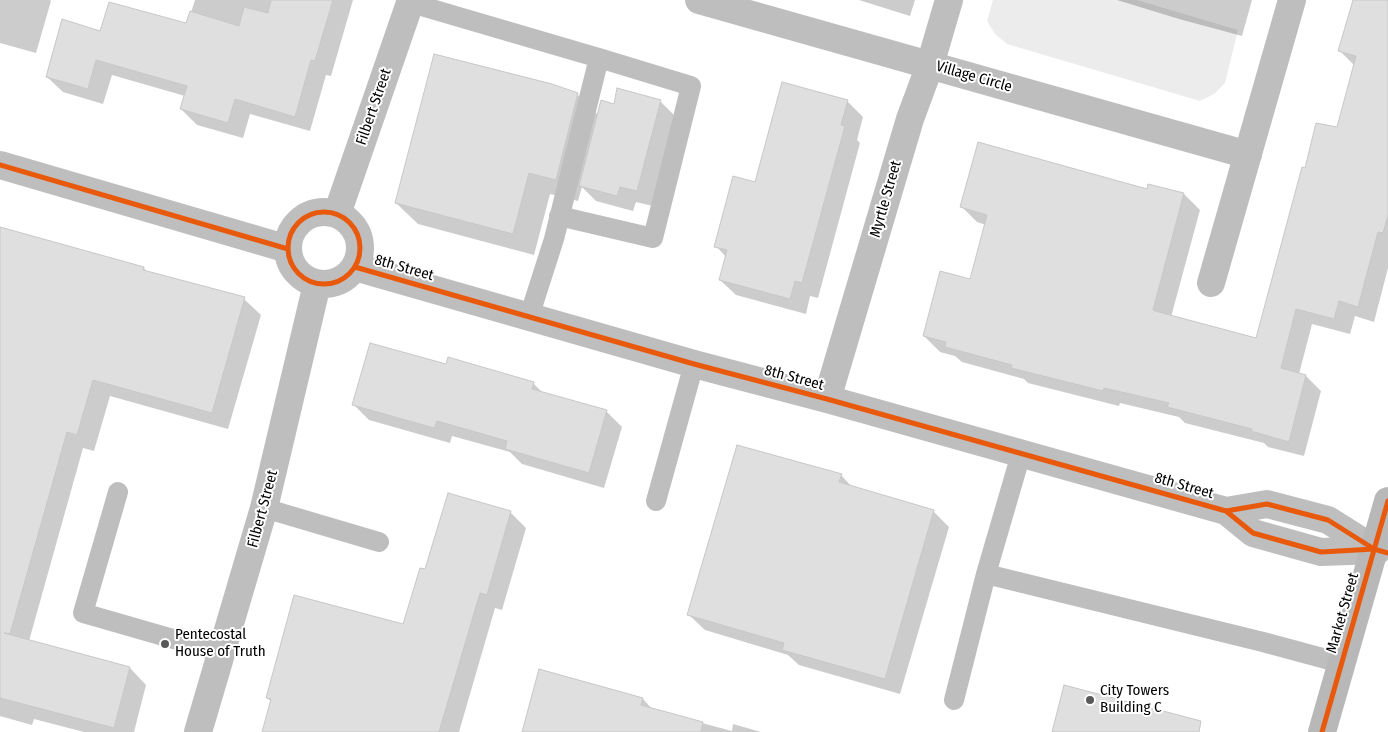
<!DOCTYPE html>
<html>
<head>
<meta charset="utf-8">
<style>
  body { margin:0 }
  canvas { display:block; background:#fff }
</style>
</head>
<body>
<canvas width="1388" height="732"></canvas>
<script>
const g = document.querySelector('canvas').getContext('2d');
g.lineJoin = 'round';
function fill(path, color) { g.fillStyle = color; g.fill(path, 'evenodd'); }
const poly = rows => new Path2D(rows.map(r => 'M' + r).join(''));
function trace(path, color, width, dash) { g.strokeStyle = color; g.lineWidth = width; g.lineCap = dash ? 'butt' : 'round'; g.setLineDash(dash || []); g.stroke(path); }
function write(font, color, halo, rows, align = 'center') {
  g.font = font + ' "Fira Sans Condensed",sans-serif'; g.lineWidth = 4; g.setLineDash([]); g.textBaseline = 'middle'; g.strokeStyle = halo; g.fillStyle = color; for (const [text, x, y, turn = 0] of rows) {
    g.save(); g.translate(x, y); g.rotate((+turn || 0) * Math.PI / 180); g.textAlign = isNaN(turn) ? turn : align; if (halo) g.strokeText(text, 0, 0); g.fillText(text, 0, 0); g.restore();
  }
}
fill(poly([
  [993,0,1137,0,1238,30,1225,83,1214,94,1200,101,1007,44,995,34,987,21]
]), '#ececec');
fill(poly([
  [0,0,50,0,51,1,36,53,0,43],
  [195,0,353,0,331,76,326,75,310,131,250,114,243,138,197,125,181,109,185,96,112,75,103,104,63,92,47,77,101,32,187,25],
  [859,0,915,0,910,16],
  [1117,0,1252,0,1242,36,1179,19],
  [1354,0,1388,0,1388,268,1374,322,1355,316,1350,334,1312,324,1299,374,1306,376,1321,391,1304,456,1268,447,1264,443,1185,423,1179,417,1120,403,1119,406,1028,383,1024,379,962,362,955,356,940,352,924,336,971,280,986,225,977,222,962,207,1148,191,1149,185,1184,194,1200,210,1171,317,1257,339,1306,169,1337,129,1355,66,1340,51],
  [618,90,661,102,676,117,653,206,636,202,633,211,596,201,582,187,578,201,550,194,534,255,418,224,396,203,577,94,598,115,614,105],
  [847,101,863,117,857,140,860,143,818,298,810,296,806,314,736,295,720,280,726,257,716,246,756,183],
  [0,229,144,268,147,272,244,299,261,315,228,429,110,396,94,451,83,448,29,641,130,668,146,685,134,732,84,732,34,719,32,725,0,716],
  [447,366,533,383,543,393,606,411,622,427,604,488,522,464,510,452,452,436,450,443,369,420,353,404],
  [841,475,853,488,933,511,949,527,900,694,799,665,788,655,705,630,689,615],
  [510,512,526,528,502,610,495,608,459,732,263,732,272,702,267,698,404,626,426,571],
  [540,671,643,699,653,710,732,731,733,724,761,732,523,732]
]), '#0003');
const building = poly([
  [271,0,333,0,315,61,311,60,295,117,235,99,228,123,180,109,187,86,96,60,88,89,46,77,62,19,100,31,109,2,186,23,190,11,239,26,244,7,268,13,271,0],
  [1353,0,1388,0,1388,215,1383,233,1378,232,1358,307,1339,301,1334,319,1296,309,1281,368,1306,375,1289,442,1251,431,1252,429,1167,407,1169,403,1104,388,1103,391,1011,368,1012,365,945,347,946,342,923,336,940,271,970,279,987,215,960,207,978,142,1147,189,1148,184,1184,193,1153,310,1155,311,1256,338,1302,167,1305,168,1316,123,1337,127,1356,56,1338,51,1353,0],
  [434,54,552,84,578,93,556,180,529,173,513,234,395,203,434,54],
  [782,82,848,100,841,125,845,126,802,283,795,281,790,299,719,280,727,250,714,247,733,176,755,182,782,82],
  [617,88,661,100,637,191,620,187,617,196,579,186,601,100,614,104,617,88],
  [0,227,144,267,143,270,245,297,212,413,93,380,77,435,67,432,10,634,4,633,130,667,114,728,0,698,0,227],
  [370,343,446,364,448,357,534,382,532,389,607,410,589,473,505,449,507,441,437,421,434,428,352,405,370,343],
  [737,445,842,474,839,482,934,510,885,679,782,650,784,643,687,615,737,445],
  [448,493,511,511,487,595,480,593,439,732,262,732,271,699,266,698,294,595,403,624,420,568,425,569,448,493],
  [539,669,643,698,641,705,703,722,701,732,522,732,539,669],
  [1064,685,1201,721,1199,732,1052,732,1064,685]
]);
fill(building, '#dfdfdf');
trace(building, '#c7c7c7', 1);
trace(poly([
  [411,3,599,58,554,239,529,317],
  [559,216,653,238,691,86,599,58],
  [1021,454,986,574,1263,642,1341,663],
  [118,492,83,613,222,653],
  [656,501,694,364],
  [264,508,379,542],
  [954,700,986,574]
]), '#bebebe', 20);
trace(poly([
  [699,0,1248,155],
  [0,165,288,249],
  '288 248a36 36 0 1 1 72 0a36 36 0 1 1-72 0Z',
  [337,214,411,0],
  [355,267,694,364,827,399,1226,511,1267,504,1328,520,1374,549],
  [1211,283,1292,0],
  [827,399,910,119,930,65,949,0],
  [1226,511,1253,533,1321,552,1378,550],
  [198,732,264,508,317,284]
]), '#bebebe', 28);
trace(poly([
  [1322,732,1388,501]
]), '#b8b8b8', 28);
trace(poly([
  [0,165,288,249],
  '288 248a36 36 0 1 1 72 0a36 36 0 1 1-72 0Z',
  [355,267,694,364,827,399,1226,511,1267,504,1328,520,1374,549],
  [1226,511,1253,533,1321,552,1374,549,1388,553],
  [1322,732,1388,501]
]), '#e8590c', 5);
for (const [x, y, r, color] of [
  [165,644,5,"#595959"],
  [1090,700,5,"#595959"]
]) { const dot = new Path2D(); dot.arc(x, y, r, 0, 2 * Math.PI); g.fillStyle = color; g.fill(dot); trace(dot, '#fff', 2); }
write('15px', '#000', '#fff', [
  ["Village Circle",974,77,16],
  ["Filbert Street",374,107,-71],
  ["Myrtle Street",886,199,-74],
  ["8th Street",404,268,16],
  ["8th Street",794,378,15],
  ["8th Street",1184,486,16],
  ["Filbert Street",263,509,-75],
  ["Market Street",1343,613,-74]
]);
write('15px', '#000', '#fff', [
  ["Pentecostal",175,635],
  ["House of Truth",175,652],
  ["City Towers",1100,691],
  ["Building C",1100,708]
], 'left');
</script>
</body>
</html>
